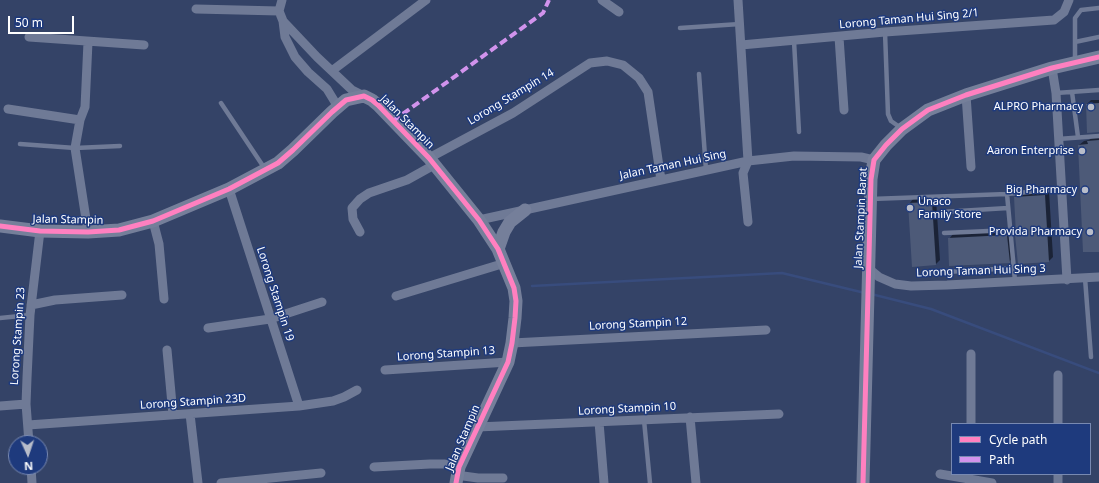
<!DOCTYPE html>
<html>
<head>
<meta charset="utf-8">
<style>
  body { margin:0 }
  #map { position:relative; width:1099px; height:483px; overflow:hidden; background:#344367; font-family:"Noto Sans",sans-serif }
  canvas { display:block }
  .legend { position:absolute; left:951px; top:423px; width:140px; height:52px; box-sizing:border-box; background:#1e3a7d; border:1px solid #7889b1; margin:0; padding:5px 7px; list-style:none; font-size:12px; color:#fff }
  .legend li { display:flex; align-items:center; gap:8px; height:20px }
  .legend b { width:20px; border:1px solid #7889b1 }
  .north { position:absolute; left:8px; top:435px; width:40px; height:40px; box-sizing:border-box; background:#1e3a7d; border:1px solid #7889b1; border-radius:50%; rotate:177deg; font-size:11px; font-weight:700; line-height:16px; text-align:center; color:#fff }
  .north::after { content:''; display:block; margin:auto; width:14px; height:18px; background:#b8bdca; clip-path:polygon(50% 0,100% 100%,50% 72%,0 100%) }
  .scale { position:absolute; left:8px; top:16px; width:66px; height:18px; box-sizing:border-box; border:2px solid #fff; border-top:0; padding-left:5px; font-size:12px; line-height:14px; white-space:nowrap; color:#fff; -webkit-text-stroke:3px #1e3a7d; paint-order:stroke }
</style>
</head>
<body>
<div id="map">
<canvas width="1099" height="483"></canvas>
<ul class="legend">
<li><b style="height:5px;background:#ff80c0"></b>Cycle path</li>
<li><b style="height:5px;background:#d193ec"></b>Path</li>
</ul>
<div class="north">N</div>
<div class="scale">50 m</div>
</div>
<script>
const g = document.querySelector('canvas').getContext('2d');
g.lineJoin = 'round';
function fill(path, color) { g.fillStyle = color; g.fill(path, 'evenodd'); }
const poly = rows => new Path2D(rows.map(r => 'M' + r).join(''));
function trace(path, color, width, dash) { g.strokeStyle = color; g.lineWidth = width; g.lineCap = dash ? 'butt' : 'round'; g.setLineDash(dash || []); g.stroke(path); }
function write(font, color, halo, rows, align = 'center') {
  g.font = font + ' "Noto Sans",sans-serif'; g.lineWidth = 3; g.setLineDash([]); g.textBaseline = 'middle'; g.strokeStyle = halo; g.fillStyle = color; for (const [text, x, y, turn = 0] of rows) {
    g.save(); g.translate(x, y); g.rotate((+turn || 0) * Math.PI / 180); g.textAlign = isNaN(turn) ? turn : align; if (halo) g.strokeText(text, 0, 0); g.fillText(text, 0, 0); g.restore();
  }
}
fill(poly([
  [1091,100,1099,100,1099,131,1087,104],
  [1099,136,1099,251,1079,145,1084,141,1089,140,1093,137],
  [1049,191,1053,257,1049,261,1015,197,1020,193],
  [936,198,940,260,936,264,909,204,913,199],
  [1011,232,1013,257,1009,262,949,239,953,234]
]), '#0007');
trace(poly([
  [532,286,782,273,865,293],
  [871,294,931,309,1099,373]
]), '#384c7d', 2.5);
fill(poly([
  [1099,103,1099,132,1087,133,1086,104],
  [1099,140,1099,252,1083,252,1078,145,1088,144,1087,141],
  [1045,195,1049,262,1018,264,1015,235,1016,235,1014,197],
  [932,202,936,265,912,267,908,203],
  [1007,235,1010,263,949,266,948,238]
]), '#4d5a78');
trace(poly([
  [680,28,740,24],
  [885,32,888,114,891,121,901,128],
  [794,41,799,132],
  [1075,42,1099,37],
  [1075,60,1075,18,1081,10,1099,8],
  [699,74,706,170],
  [1072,92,1078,137],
  [1056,93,1099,90],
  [221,103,265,169],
  [1058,139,1099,136],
  [20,144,75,148,120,146],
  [1007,194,1015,281],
  [871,199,1007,194,1061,189],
  [942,212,1008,208],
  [944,233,1011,230],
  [946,272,1014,268],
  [1085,278,1091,357],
  [0,318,30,315],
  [644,420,650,483]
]), '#6f7a96', 4.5);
trace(poly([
  [282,0,279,11,283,21,317,57,352,90,364,96],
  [602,0,619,12],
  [738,0,748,161,743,173,748,222],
  [196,9,279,11],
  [283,21,285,37,295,57,308,72,327,89,338,107],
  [29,37,144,45],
  [839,37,844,110],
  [88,42,85,107,80,120,75,148,88,232],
  [741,45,885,32,1054,20,1064,12,1069,0],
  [1052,68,1056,93,1067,280],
  [333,70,426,0],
  [966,95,971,167],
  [8,109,80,120],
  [429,158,513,113,590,63,607,61,623,65,639,78,648,92,661,180],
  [229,189,299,406],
  [479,220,748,161,794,156,861,157,874,160],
  [153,221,159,244,164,299],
  [360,232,353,219,352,208,360,199,369,193,407,180,434,165],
  [868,268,879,277,895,284,911,286,947,285,1099,277],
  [396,296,505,263],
  [31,305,55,300,122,295],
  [208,328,270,319,322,302],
  [512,343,766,330],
  [167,350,173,415],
  [971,354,971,424],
  [385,370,508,362],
  [0,406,26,404],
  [190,414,198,483],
  [690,417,696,483],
  [599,422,604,483],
  [1058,424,1058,375],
  [28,425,299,406,333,401,344,397,357,390],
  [477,427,779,414],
  [29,443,26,404,27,378,30,315,40,231],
  [31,467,32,483],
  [374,467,430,464,444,464,459,467],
  [940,474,992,483],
  [456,475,478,478,503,478],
  [221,483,321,473],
  [1058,483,1058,474]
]), '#6f7a96', 9);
trace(poly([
  [0,226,40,231,88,232,119,230,153,221,229,189,278,163,293,150,332,112,346,100,364,96,372,100,378,105,429,158,479,220,498,249,514,288,516,301,515,318,512,343,508,362,459,467,456,483],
  [498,249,504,232,510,222,525,210],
  [863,483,871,179,874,160,886,145,902,129,928,110,966,95,1052,68,1099,57]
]), '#757f9a', 13);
trace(poly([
  [393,121,543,13,549,0]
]), '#d193ec', 4, [8, 4]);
trace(poly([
  [0,226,40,231,88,232,119,230,153,221,229,189,278,163,293,150,332,112,346,100,364,96,372,100,378,105,429,158,479,220,498,249,514,288,516,301,515,318,512,343,508,362,459,467,456,483],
  [863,483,871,179,874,160,886,145,902,129,928,110,966,95,1052,68,1099,57]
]), '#ff80c0', 5);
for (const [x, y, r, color] of [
  [1091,107,4,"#b8bdca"],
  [1082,151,4,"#b8bdca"],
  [1085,190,4,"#b8bdca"],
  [910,208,4,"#b8bdca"],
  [1090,232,4,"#b8bdca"]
]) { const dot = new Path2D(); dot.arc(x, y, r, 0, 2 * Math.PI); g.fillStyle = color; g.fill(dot); trace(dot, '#1e3a7d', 1.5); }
write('11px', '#fff', '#1e3a7d', [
  ["Lorong Taman Hui Sing 2/1",909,19,-5],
  ["Lorong Stampin 14",511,97,-31],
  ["Jalan Stampin",407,122,45],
  ["Jalan Taman Hui Sing",673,165,-12],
  ["Jalan Stampin Barat",861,218,-87],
  ["Jalan Stampin",68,220,1],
  ["Lorong Taman Hui Sing 3",981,271,-2],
  ["Lorong Stampin 19",275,294,72],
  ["Lorong Stampin 12",638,324,-3],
  ["Lorong Stampin 23",18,336,-86],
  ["Lorong Stampin 13",446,354,-4],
  ["Lorong Stampin 23D",193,402,-4],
  ["Lorong Stampin 10",627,409,-3],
  ["Jalan Stampin",463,438,-67]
]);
write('11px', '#fff', '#1e3a7d', [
  ["ALPRO Pharmacy",1083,107],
  ["Aaron Enterprise",1074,151],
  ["Big Pharmacy",1077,190],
  ["Unaco",918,202,"left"],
  ["Family Store",918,215,"left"],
  ["Provida Pharmacy",1082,232]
], 'right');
</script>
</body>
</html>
